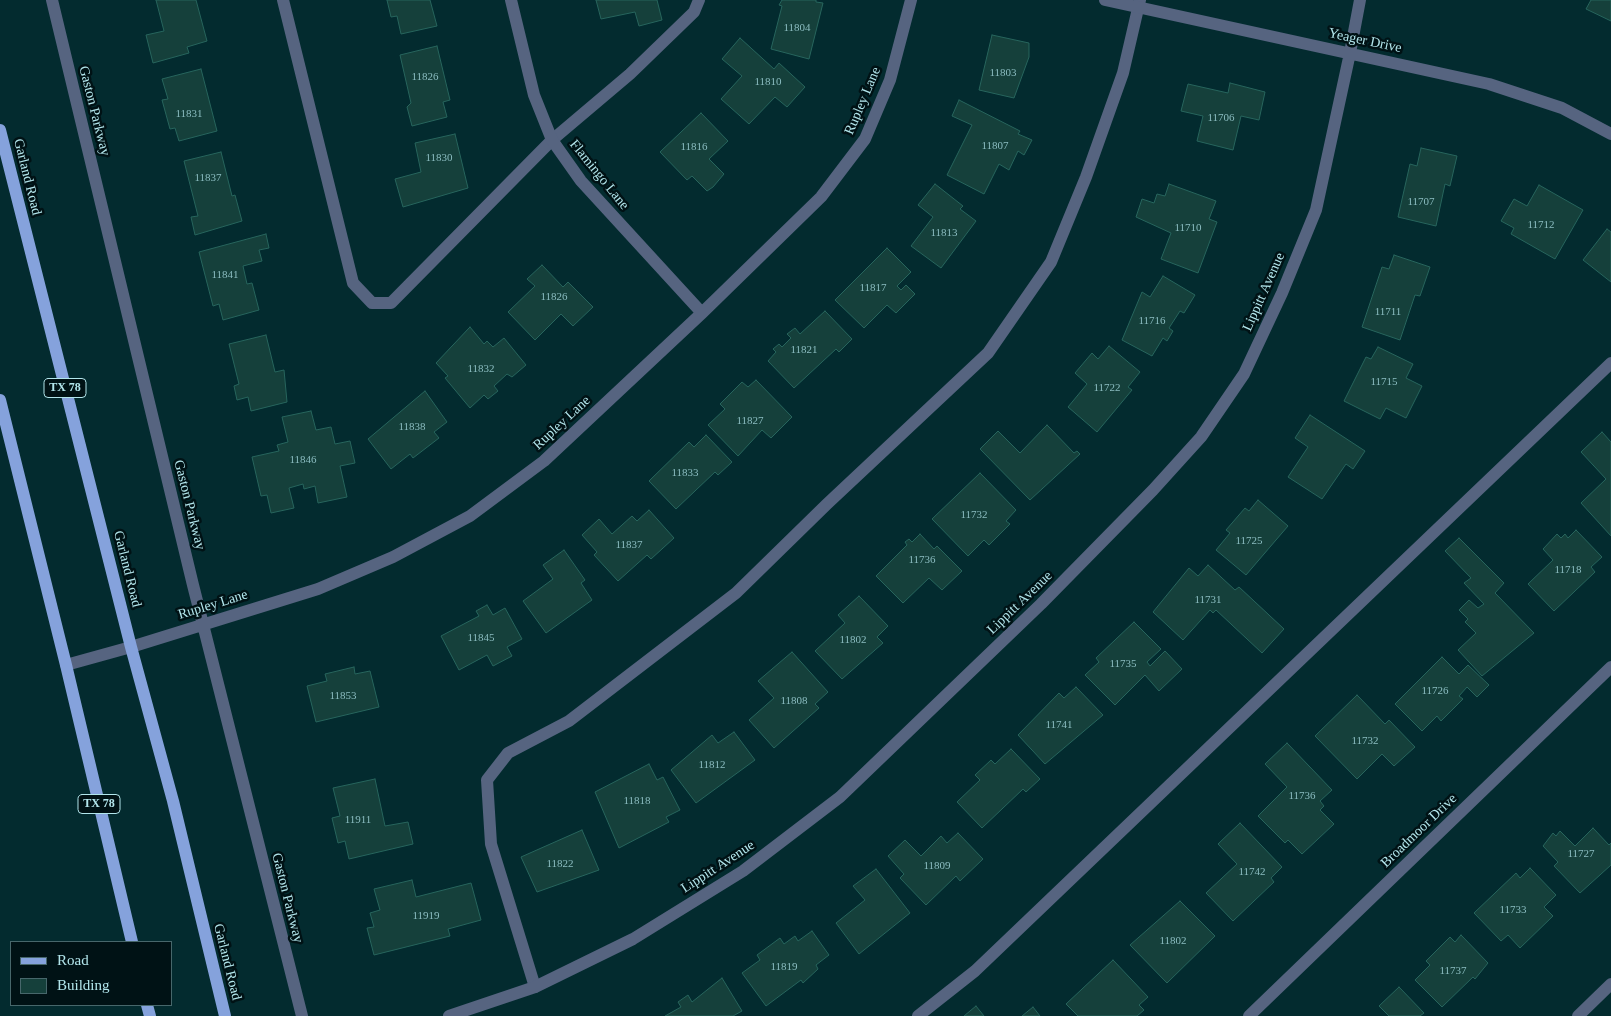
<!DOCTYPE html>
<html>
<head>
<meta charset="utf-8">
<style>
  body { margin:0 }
  #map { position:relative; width:1611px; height:1016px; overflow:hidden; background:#032b2f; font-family:Georgia,serif }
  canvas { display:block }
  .legend { position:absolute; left:10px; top:941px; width:162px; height:65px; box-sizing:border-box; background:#001215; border:1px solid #47676b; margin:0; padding:6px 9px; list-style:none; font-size:15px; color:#b2e6ec }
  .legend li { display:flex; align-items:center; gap:10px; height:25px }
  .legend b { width:25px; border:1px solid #47676b }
</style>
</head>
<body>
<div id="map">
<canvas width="1611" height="1016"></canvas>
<ul class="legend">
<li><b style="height:6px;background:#85a2dc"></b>Road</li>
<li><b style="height:14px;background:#15403b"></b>Building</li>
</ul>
</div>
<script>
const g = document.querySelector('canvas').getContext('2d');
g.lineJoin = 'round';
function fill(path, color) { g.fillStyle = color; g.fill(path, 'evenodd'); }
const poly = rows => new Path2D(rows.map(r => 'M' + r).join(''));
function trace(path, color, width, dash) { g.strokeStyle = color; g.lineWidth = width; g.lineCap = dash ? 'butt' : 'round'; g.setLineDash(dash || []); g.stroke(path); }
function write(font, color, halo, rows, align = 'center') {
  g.font = font + ' Georgia,serif'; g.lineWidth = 5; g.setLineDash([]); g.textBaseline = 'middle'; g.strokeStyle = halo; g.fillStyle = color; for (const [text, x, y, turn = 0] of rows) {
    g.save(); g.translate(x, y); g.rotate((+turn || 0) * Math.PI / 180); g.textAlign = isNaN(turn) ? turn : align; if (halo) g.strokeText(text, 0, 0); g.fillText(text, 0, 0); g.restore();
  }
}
const building = poly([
  [156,0,196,0,207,41,187,47,189,53,153,63,146,35,164,31,156,0],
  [387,0,430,0,437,26,401,34,397,16,391,17,387,0],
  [596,0,657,0,662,20,639,26,635,12,601,19,596,0],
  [782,0,816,0,816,2,823,3,809,59,771,49,782,6,779,5,782,0],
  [1591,0,1611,0,1611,21,1586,9,1591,0],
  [992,35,1029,43,1029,57,1014,98,979,90,992,35],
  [740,38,774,69,779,63,805,87,787,107,775,97,749,124,721,99,742,76,722,59,740,38],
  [437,46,450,100,443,102,447,117,412,126,407,107,411,103,400,55,437,46],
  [201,69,217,131,179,141,175,128,170,129,162,100,168,99,162,79,201,69],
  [1230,83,1265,92,1259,120,1241,116,1233,150,1197,141,1203,116,1181,111,1188,84,1228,93,1230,83],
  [959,100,1020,131,1018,134,1032,140,1024,155,1018,151,1009,170,999,164,984,194,947,175,972,125,952,116,959,100],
  [701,113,728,141,709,159,724,174,713,187,707,191,692,176,687,180,660,152,701,113],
  [455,134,468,188,403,207,395,179,421,172,415,143,455,134],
  [1421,148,1457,156,1450,186,1445,184,1436,226,1398,217,1410,164,1417,166,1421,148],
  [221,152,232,196,235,195,242,221,195,235,191,217,198,216,184,161,221,152],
  [935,184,963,206,960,209,976,221,941,268,911,246,933,217,918,205,935,184],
  [1169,184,1216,201,1209,219,1217,222,1198,273,1161,259,1171,233,1136,217,1142,199,1154,203,1157,194,1165,196,1169,184],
  [1539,185,1583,210,1555,259,1511,234,1514,228,1501,221,1514,199,1527,206,1539,185],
  [1607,229,1611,232,1611,282,1583,260,1607,229],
  [266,234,269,248,259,250,262,261,243,266,247,284,252,283,259,310,223,320,219,304,213,306,199,252,266,234],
  [887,248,911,272,897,286,901,290,906,285,915,294,896,313,887,305,864,328,835,300,887,248],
  [1394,255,1430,267,1420,296,1415,295,1400,340,1362,327,1382,267,1389,269,1394,255],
  [542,265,563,287,568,282,593,307,573,326,561,314,535,340,508,312,535,286,527,279,542,265],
  [1163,276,1195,295,1184,313,1180,311,1169,328,1173,331,1167,341,1163,338,1152,356,1122,340,1142,292,1150,297,1163,276],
  [825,311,852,339,839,352,836,349,794,388,768,361,776,352,773,349,779,344,782,347,791,338,787,334,795,328,800,334,825,311],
  [470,327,484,344,487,341,493,347,504,338,526,365,512,377,507,374,494,386,498,391,488,399,484,395,470,408,445,378,448,376,436,363,470,327],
  [266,335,275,372,284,370,287,402,251,411,248,397,237,400,234,386,239,384,229,344,266,335],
  [1109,346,1140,372,1128,387,1132,390,1097,432,1068,407,1087,384,1075,373,1092,353,1098,359,1109,346],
  [1378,347,1413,364,1406,378,1422,386,1406,418,1386,408,1380,419,1344,401,1366,357,1371,359,1378,347],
  [756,380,792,417,771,438,762,430,738,456,708,425,725,409,720,404,742,382,748,387,756,380],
  [425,391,447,422,434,432,439,438,413,458,410,454,391,469,368,439,425,391],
  [311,411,316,430,331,427,335,444,350,441,355,463,340,466,347,497,318,503,315,486,304,489,303,484,289,488,294,508,271,513,267,495,261,496,252,457,279,451,277,445,288,442,282,417,311,411],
  [1310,415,1365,451,1353,469,1346,464,1322,499,1288,477,1308,447,1295,438,1310,415],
  [1047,425,1074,453,1077,451,1080,454,1030,500,980,449,998,431,1020,453,1047,425],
  [1602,432,1611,442,1611,536,1581,503,1606,479,1581,452,1602,432],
  [706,435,732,462,718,475,715,472,676,509,649,481,689,442,694,447,706,435],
  [980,473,1016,510,1006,521,1010,524,989,545,984,540,968,556,932,519,980,473],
  [1258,500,1288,526,1246,575,1216,550,1230,533,1226,530,1245,508,1249,511,1258,500],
  [649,510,674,538,651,559,647,555,618,581,594,555,597,552,582,535,599,519,612,534,632,516,637,521,649,510],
  [1576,530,1602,557,1591,567,1595,572,1554,611,1528,584,1553,560,1543,549,1557,534,1561,538,1565,534,1568,538,1576,530],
  [920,534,934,549,937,546,962,571,942,590,929,578,903,603,876,576,907,545,905,542,909,539,912,542,920,534],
  [1459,538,1504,583,1495,593,1534,633,1482,676,1458,650,1476,633,1465,622,1468,619,1459,610,1469,600,1478,608,1484,604,1464,583,1471,578,1445,551,1459,538],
  [564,550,585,580,581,583,592,600,546,633,523,601,553,579,543,565,564,550],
  [1208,565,1235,590,1239,587,1284,629,1262,653,1216,610,1213,613,1210,610,1183,640,1153,612,1189,568,1198,576,1208,565],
  [859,596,888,626,877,637,883,643,842,679,815,651,845,623,838,615,859,596],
  [487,605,493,615,505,608,522,639,507,647,512,656,493,666,487,655,459,670,441,636,479,616,476,611,487,605],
  [1134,622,1161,649,1147,662,1150,666,1165,651,1182,669,1159,691,1145,675,1115,705,1085,675,1099,662,1096,658,1134,622],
  [792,652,828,692,815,704,819,708,774,748,749,720,774,698,758,681,792,652],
  [1442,657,1459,674,1468,665,1489,685,1477,697,1467,687,1459,696,1463,699,1441,721,1437,716,1422,731,1395,704,1442,657],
  [354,667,355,674,370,671,379,707,316,722,307,686,327,681,325,674,354,667],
  [1076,687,1103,715,1045,764,1018,735,1059,693,1064,698,1076,687],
  [1357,695,1385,724,1389,720,1415,747,1394,766,1382,754,1357,779,1315,736,1357,695],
  [734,732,755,760,696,803,671,770,712,735,718,743,734,732],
  [1287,743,1332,790,1320,801,1324,806,1320,810,1334,824,1302,854,1288,840,1285,843,1258,816,1287,787,1265,764,1287,743],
  [1011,749,1040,779,1026,792,1023,789,982,828,957,802,980,780,975,775,991,760,995,764,1011,749],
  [649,764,657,780,663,777,680,810,666,817,669,822,619,848,595,792,649,764],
  [375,779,385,826,408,822,413,844,349,859,345,841,338,843,332,818,340,816,333,788,375,779],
  [1240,823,1282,867,1271,878,1274,882,1233,921,1206,893,1237,864,1218,844,1240,823],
  [1593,828,1609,845,1611,843,1611,865,1580,893,1554,866,1558,862,1543,846,1553,833,1556,836,1560,831,1575,846,1593,828],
  [582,830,599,870,537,892,521,857,582,830],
  [958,833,983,859,960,881,956,876,926,905,900,878,904,874,888,856,905,840,921,856,941,836,947,843,958,833],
  [1530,868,1556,895,1544,907,1553,916,1520,948,1508,935,1501,941,1474,913,1516,873,1520,878,1530,868],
  [876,869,910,913,859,954,836,923,865,900,853,886,876,869],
  [412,880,416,897,471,883,481,920,448,929,450,936,374,955,367,928,374,927,370,913,380,910,374,889,412,880],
  [1180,901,1215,936,1167,983,1130,945,1180,901],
  [812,931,829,955,816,965,818,969,803,983,801,980,766,1006,742,973,760,960,757,955,780,938,784,944,795,936,798,941,812,931],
  [1461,935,1488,963,1475,979,1473,977,1442,1007,1415,980,1430,965,1426,961,1450,937,1455,942,1461,935],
  [1113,960,1148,997,1139,1005,1144,1010,1137,1016,1078,1016,1066,1004,1113,960],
  [722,978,742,1011,733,1016,665,1016,681,1007,678,1002,688,995,692,1002,722,978],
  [1399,987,1424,1013,1420,1016,1389,1016,1379,1006,1399,987],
  [976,1006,984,1016,964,1016,976,1006],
  [1033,1007,1040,1016,1022,1016,1033,1007]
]);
fill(building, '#15403b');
trace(building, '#27655d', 1);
trace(poly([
  [283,0,353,283,372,303,391,303,552,140,630,74,694,12,699,0],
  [535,987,491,844,487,780,508,753,569,721,736,593,827,504,988,353,1051,262,1086,177,1123,73,1140,0],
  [918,1016,975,971,1611,363],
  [1578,1016,1611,984]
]), '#566480', 12);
trace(poly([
  [52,0,193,585,302,1016],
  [511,0,534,95,552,140,581,181,702,313],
  [1105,0,1489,84,1562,108,1611,134],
  [66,665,131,647,318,589,393,557,470,516,544,461,702,313,821,197,865,139,890,80,911,0],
  [449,1016,535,987,633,939,743,871,840,797,1041,604,1153,490,1201,437,1244,374,1282,293,1316,210,1350,53,1360,0],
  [1249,1016,1611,667]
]), '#566480', 12);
trace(poly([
  [0,130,131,647,173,801,225,1016],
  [0,400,66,665,132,942],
  [147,1005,150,1016]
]), '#85a2dc', 12);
write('11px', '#8bbcc0', null, [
  ["11804",797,28],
  ["11803",1003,73],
  ["11826",425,77],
  ["11810",768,82],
  ["11831",189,114],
  ["11706",1221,118],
  ["11807",995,146],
  ["11816",694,147],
  ["11830",439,158],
  ["11837",208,178],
  ["11707",1421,202],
  ["11712",1541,225],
  ["11710",1188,228],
  ["11813",944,233],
  ["11841",225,275],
  ["11817",873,288],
  ["11826",554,297],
  ["11711",1388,312],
  ["11716",1152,321],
  ["11821",804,350],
  ["11832",481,369],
  ["11715",1384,382],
  ["11722",1107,388],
  ["11827",750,421],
  ["11838",412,427],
  ["11846",303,460],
  ["11833",685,473],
  ["11732",974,515],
  ["11725",1249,541],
  ["11837",629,545],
  ["11736",922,560],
  ["11718",1568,570],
  ["11731",1208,600],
  ["11845",481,638],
  ["11802",853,640],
  ["11735",1123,664],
  ["11726",1435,691],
  ["11853",343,696],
  ["11808",794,701],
  ["11741",1059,725],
  ["11732",1365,741],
  ["11812",712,765],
  ["11736",1302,796],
  ["11818",637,801],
  ["11911",358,820],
  ["11727",1581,854],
  ["11822",560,864],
  ["11809",937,866],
  ["11742",1252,872],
  ["11733",1513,910],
  ["11919",426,916],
  ["11802",1173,941],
  ["11819",784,967],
  ["11737",1453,971]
]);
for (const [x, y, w] of [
  [65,388,42],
  [99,804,42]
]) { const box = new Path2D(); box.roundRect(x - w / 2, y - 9.5, w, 19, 4); g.fillStyle = '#001215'; g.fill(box); trace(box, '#b2e6ec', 1); }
write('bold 12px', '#b2e6ec', null, [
  ["TX 78",65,388],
  ["TX 78",99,804]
]);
write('14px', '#b2e6ec', '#001215', [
  ["Yeager Drive",1365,41,12],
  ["Rupley Lane",863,101,-67],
  ["Gaston Parkway",94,111,76],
  ["Flamingo Lane",599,175,51],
  ["Garland Road",27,177,76],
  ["Lippitt Avenue",1264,292,-66],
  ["Rupley Lane",562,423,-43],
  ["Gaston Parkway",189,505,76],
  ["Garland Road",127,569,76],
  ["Lippitt Avenue",1020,603,-44],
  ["Rupley Lane",213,605,-17],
  ["Broadmoor Drive",1419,831,-44],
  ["Lippitt Avenue",718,867,-33],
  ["Gaston Parkway",287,898,76],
  ["Garland Road",227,962,76]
]);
</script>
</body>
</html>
